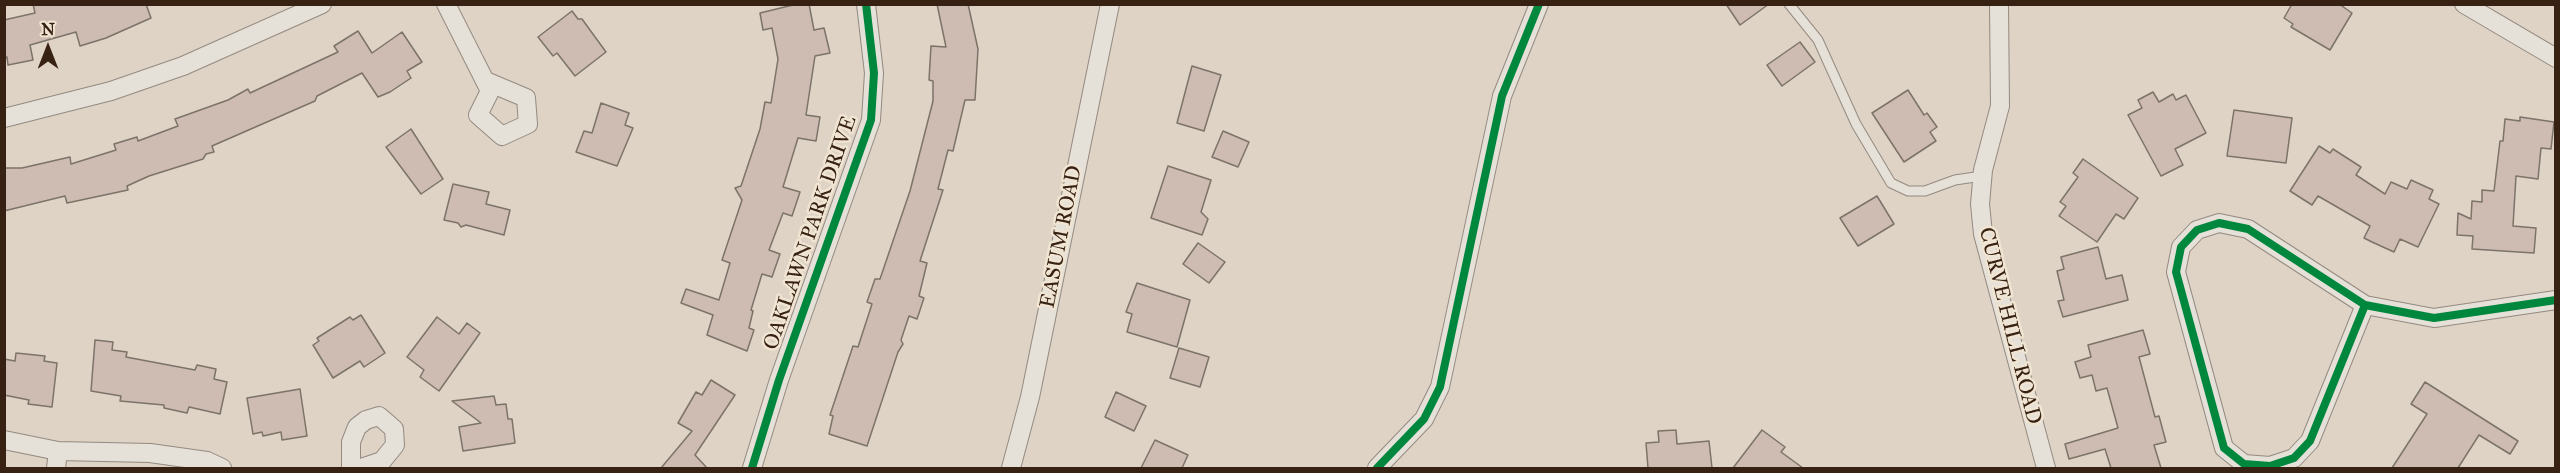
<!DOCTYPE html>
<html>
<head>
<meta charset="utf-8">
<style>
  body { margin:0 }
  #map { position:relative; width:2560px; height:473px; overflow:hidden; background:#ded3c4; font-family:"IM FELL Great Primer",serif }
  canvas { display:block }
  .frame { position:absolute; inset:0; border:6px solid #372113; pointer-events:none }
  .north { position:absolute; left:18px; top:18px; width:60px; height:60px; -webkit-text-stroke:4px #f0e4d2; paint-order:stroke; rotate:0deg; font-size:16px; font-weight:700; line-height:24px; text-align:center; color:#372113 }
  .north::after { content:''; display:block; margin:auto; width:21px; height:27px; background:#372113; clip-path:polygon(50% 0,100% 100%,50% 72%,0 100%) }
</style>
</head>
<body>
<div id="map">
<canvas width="2560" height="473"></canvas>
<div class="frame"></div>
<div class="north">N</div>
</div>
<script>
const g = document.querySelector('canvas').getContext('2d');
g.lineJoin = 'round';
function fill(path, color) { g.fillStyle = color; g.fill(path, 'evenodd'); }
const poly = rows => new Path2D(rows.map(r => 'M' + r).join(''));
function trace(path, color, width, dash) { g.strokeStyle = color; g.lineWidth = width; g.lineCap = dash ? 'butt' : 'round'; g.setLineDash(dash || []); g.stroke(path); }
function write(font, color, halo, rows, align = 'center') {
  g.font = font + ' "IM FELL Great Primer",serif'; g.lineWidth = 5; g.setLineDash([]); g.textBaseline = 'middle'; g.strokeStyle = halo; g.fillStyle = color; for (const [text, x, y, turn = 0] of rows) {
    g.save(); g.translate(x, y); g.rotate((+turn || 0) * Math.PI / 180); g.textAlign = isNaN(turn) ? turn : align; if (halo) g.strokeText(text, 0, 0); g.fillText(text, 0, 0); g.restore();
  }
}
const building = poly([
  [33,4,146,4,151,18,106,38,80,46,76,32,30,45,33,60,8,65,7,57,4,58,4,20,35,13,33,4],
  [797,4,809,4,814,30,824,28,830,53,815,56,806,115,820,117,816,141,798,138,783,187,800,192,792,216,783,213,769,250,780,254,772,277,762,274,751,310,753,311,749,328,754,330,747,351,707,335,713,315,681,303,686,289,719,300,730,263,722,260,742,200,735,188,741,186,760,129,765,102,771,103,778,59,772,28,763,30,760,13,797,4],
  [937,4,968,4,978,49,975,100,965,100,953,151,948,150,938,189,943,190,920,261,927,263,919,296,924,298,917,319,909,316,901,340,903,344,898,352,867,446,829,434,833,416,830,415,853,346,858,347,872,304,867,302,875,279,880,279,910,191,933,101,933,81,929,80,931,46,946,47,937,4],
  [1726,4,1769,4,1740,25,1726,4],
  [2292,4,2339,4,2352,13,2330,50,2291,27,2293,24,2284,18,2292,4],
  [572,11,578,19,582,19,606,52,575,76,557,53,553,56,538,37,572,11],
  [358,31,372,53,402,32,422,62,407,71,411,78,390,92,378,97,362,73,317,96,315,101,212,146,214,152,206,154,203,159,149,176,127,186,128,190,67,203,65,196,4,211,4,168,22,168,70,157,71,164,116,150,114,144,137,137,138,141,178,126,175,119,228,100,248,89,250,93,338,52,334,46,358,31],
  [1800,42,1815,62,1782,86,1767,65,1800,42],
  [1192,66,1221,75,1204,131,1177,123,1192,66],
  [1908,90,1924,115,1927,113,1937,127,1930,132,1936,141,1904,162,1872,113,1908,90],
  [2153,92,2159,102,2173,94,2176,100,2186,95,2206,133,2175,149,2183,165,2161,176,2128,115,2142,108,2138,100,2153,92],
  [601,103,629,113,625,125,633,128,617,166,576,152,584,131,592,133,601,103],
  [2234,110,2292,118,2286,163,2227,156,2234,110],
  [2520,117,2554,122,2551,149,2541,148,2538,179,2516,176,2513,226,2536,228,2534,253,2472,249,2473,236,2457,235,2458,213,2471,219,2472,201,2482,202,2482,190,2494,191,2500,141,2503,141,2505,119,2520,121,2520,117],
  [411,129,443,179,421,194,386,147,411,129],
  [1223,131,1249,142,1238,167,1212,157,1223,131],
  [2319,146,2330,153,2333,149,2361,167,2356,175,2385,194,2391,182,2407,189,2411,180,2433,190,2429,199,2439,204,2418,247,2400,239,2394,252,2372,242,2364,238,2370,226,2318,196,2312,205,2290,191,2319,146],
  [2083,159,2138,198,2124,219,2116,214,2097,242,2059,216,2066,206,2060,202,2078,177,2073,173,2083,159],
  [1168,166,1211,180,1201,212,1208,219,1202,235,1151,218,1168,166],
  [453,184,489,192,486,204,510,210,504,235,466,225,461,227,458,223,444,220,453,184],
  [1877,196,1894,224,1858,246,1840,218,1877,196],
  [1198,243,1225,262,1209,283,1183,264,1198,243],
  [2098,247,2106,279,2122,275,2128,300,2063,317,2058,301,2064,300,2057,271,2064,269,2061,257,2098,247],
  [1137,283,1190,300,1177,347,1127,332,1132,314,1126,312,1137,283],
  [361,315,385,353,364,367,360,361,333,378,313,345,319,341,317,338,350,317,353,320,361,315],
  [437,317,459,334,467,323,480,333,439,391,420,377,424,370,407,357,437,317],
  [2143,330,2150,354,2139,357,2155,417,2159,416,2166,442,2154,445,2161,468,2111,468,2105,449,2069,459,2065,444,2118,428,2107,388,2096,391,2092,375,2080,378,2075,362,2091,357,2088,345,2143,330],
  [95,340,113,342,112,350,127,352,126,357,195,370,197,365,216,369,214,379,227,382,220,414,189,407,187,413,164,408,164,405,120,401,121,396,91,391,95,340],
  [1179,348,1209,357,1200,387,1170,378,1179,348],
  [16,353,45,356,44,361,57,363,52,407,28,404,29,400,4,395,4,359,15,361,16,353],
  [711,380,735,395,695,455,707,468,661,468,692,431,678,423,696,392,702,395,711,380],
  [2425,382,2518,441,2510,454,2479,435,2458,468,2392,468,2427,414,2411,404,2425,382],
  [300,389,307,436,282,440,281,432,263,436,262,432,253,434,247,398,300,389],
  [1116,392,1146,406,1134,431,1105,417,1116,392],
  [494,396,496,405,506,404,508,419,512,419,515,443,463,451,459,427,481,423,452,401,494,396],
  [1676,430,1677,444,1709,441,1712,468,1648,468,1646,443,1659,442,1658,431,1676,430],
  [1762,430,1785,447,1781,452,1803,468,1733,468,1762,430],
  [1155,440,1188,455,1182,468,1141,468,1155,440]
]);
fill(building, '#cebbb1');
trace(building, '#7c7369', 1.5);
const service = poly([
  [1789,4,1818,40,1856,124,1891,183,1908,191,1925,191,1955,180,1982,176]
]);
const minor = poly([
  [446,4,490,91,478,115,502,136,528,124,526,98,488,82],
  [1999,4,2000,106,1983,170,1980,204,1983,234,2046,468],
  [2464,4,2556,58],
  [4,118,111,91,183,66,322,4],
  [2365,305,2310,441,2294,458,2270,466,2244,464,2224,448,2176,272,2181,247,2197,230,2219,223,2248,229,2365,305,2434,318,2556,300],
  [4,440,58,451,150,453,207,461,222,468],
  [56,468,58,451],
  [351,468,351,442,357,427,366,420,379,416,394,429,395,445,382,461,361,468],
  [752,468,779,380,871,120,874,73,866,4],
  [1011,468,1030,397,1110,4],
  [1377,468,1424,419,1440,387,1502,96,1539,4]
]);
trace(service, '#948a80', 11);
trace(minor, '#948a80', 20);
trace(service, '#e5e0d8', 9);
trace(minor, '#e5e0d8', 18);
trace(poly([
  [2365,305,2310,441,2294,458,2270,466,2244,464,2224,448,2176,272,2181,247,2197,230,2219,223,2248,229,2365,305,2434,318,2556,300],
  [752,468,779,380,871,120,874,73,866,4],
  [1377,468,1424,419,1440,387,1502,96,1539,4]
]), '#00873e', 8);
write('21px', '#372113', '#f0e4d2', [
  ["OAKLAWN PARK DRIVE",811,233,-71],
  ["EASUM ROAD",1062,237,-79],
  ["CURVE HILL ROAD",2009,326,76]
]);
</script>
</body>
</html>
